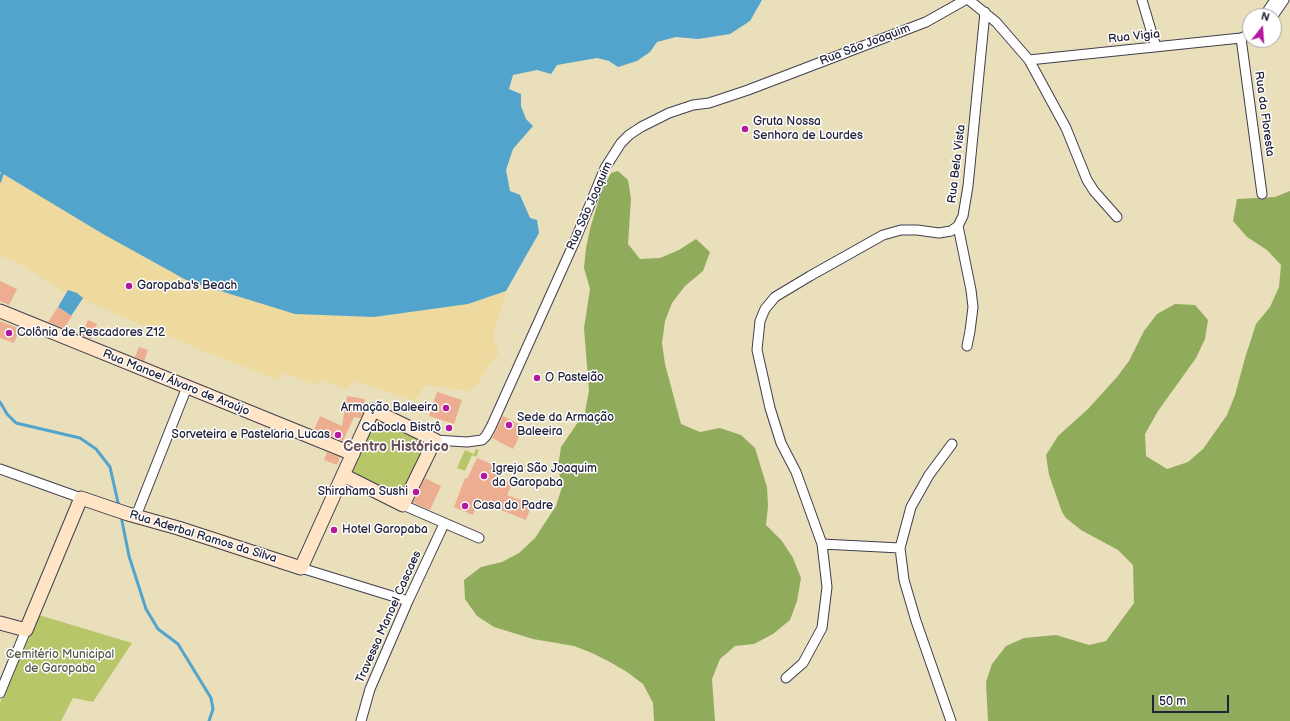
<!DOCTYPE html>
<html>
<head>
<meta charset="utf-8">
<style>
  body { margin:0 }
  #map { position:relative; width:1290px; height:721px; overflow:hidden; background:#e9dfbb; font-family:"Balsamiq Sans",sans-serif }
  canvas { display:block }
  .north { position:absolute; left:1242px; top:8px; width:40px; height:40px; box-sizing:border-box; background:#fff; border:1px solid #a7a7b1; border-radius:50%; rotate:17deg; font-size:11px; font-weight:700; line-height:16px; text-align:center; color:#22223b }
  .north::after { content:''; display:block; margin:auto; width:14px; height:18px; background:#b5179e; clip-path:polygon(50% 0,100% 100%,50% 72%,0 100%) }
  .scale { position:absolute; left:1152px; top:695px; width:77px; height:18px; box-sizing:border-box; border:2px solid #22223b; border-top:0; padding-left:5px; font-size:12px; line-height:14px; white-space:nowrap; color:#22223b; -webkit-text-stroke:3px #fff; paint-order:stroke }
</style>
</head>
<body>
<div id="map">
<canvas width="1290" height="721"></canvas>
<div class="north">N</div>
<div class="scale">50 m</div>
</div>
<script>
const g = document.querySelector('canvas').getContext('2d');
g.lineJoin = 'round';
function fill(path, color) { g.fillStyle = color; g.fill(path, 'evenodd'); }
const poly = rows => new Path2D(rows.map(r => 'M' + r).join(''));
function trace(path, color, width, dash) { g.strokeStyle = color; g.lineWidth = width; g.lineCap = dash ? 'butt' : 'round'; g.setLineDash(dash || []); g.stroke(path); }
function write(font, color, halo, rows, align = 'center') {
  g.font = font + ' "Balsamiq Sans",sans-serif'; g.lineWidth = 3; g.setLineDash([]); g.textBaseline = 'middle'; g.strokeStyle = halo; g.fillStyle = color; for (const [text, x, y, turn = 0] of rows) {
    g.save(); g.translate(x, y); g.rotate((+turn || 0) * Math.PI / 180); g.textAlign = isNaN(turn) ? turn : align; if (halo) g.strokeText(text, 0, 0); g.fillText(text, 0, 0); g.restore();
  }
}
fill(poly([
  [374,418,428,443,401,498,347,473],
  [476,449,479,450,476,457,472,455,465,471,457,468,465,450,474,454],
  [39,615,132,643,93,702,73,698,61,721,0,721,0,703]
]), '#b7c669');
fill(poly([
  [618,171,628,180,631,199,628,244,640,259,660,258,679,250,696,239,710,252,703,271,685,286,672,303,665,321,662,343,665,364,681,424,700,432,720,428,741,435,755,448,767,487,768,506,766,525,782,541,793,558,801,578,797,601,790,620,773,634,754,644,735,646,720,659,712,679,715,721,654,721,653,703,643,684,627,672,610,662,592,653,574,646,533,639,494,627,477,616,465,599,464,580,481,567,502,562,519,553,535,538,556,506,562,487,558,467,561,447,585,412,589,391,584,328,590,289,584,268,586,248,590,229,601,192,611,173],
  [1290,191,1290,721,988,721,986,682,992,664,1006,646,1024,638,1056,635,1089,645,1106,641,1134,603,1133,565,1118,550,1081,530,1066,518,1062,512,1049,475,1046,455,1058,436,1088,409,1117,377,1129,361,1144,331,1157,314,1175,304,1195,305,1208,320,1205,339,1196,358,1158,411,1145,434,1146,456,1167,469,1188,462,1203,449,1227,415,1235,395,1245,358,1256,324,1270,307,1279,287,1281,265,1267,250,1247,237,1233,221,1237,199,1275,197]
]), '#91ab5d');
fill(poly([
  [0,172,468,304,506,292,493,336,499,354,491,362,478,384,468,391,425,385,415,401,352,381,347,389,319,380,317,385,284,373,278,380,203,351,62,291,21,265,0,255]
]), '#eeda9e');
fill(poly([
  [0,0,762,0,750,21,730,34,698,39,676,37,657,42,650,52,637,61,618,67,609,61,597,58,557,65,551,74,537,70,513,75,509,89,521,94,521,106,526,119,533,126,513,149,506,170,510,191,520,195,530,218,537,220,539,233,506,291,468,304,374,317,295,314,188,281,103,234,0,172],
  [68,290,77,293,83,298,71,316,58,307]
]), '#53a4cd');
trace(poly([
  [0,181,2,174],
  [0,402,7,414,16,423,80,438,96,449,110,467,119,507],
  [121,516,129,556,146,609,158,629,178,644,211,698,213,709,209,721]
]), '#53a4cd', 3);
fill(poly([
  [0,281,17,289,9,305,0,301],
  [58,307,72,316,64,328,48,322],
  [88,320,97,324,91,339,81,335],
  [0,321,20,329,14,343,0,338],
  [139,347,148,350,144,361,135,357],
  [437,392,462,400,454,424,429,416],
  [347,396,365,399,363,413,361,418,354,417,343,441,314,430,320,416,342,426],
  [503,416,524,427,513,449,492,438],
  [327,452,340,457,337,465,324,460],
  [477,458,501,468,497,477,512,484,507,495,532,504,526,520,478,501,473,515,454,507,465,478,467,479],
  [425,478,441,486,430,510,413,503]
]), '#edad90');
const street = poly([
  [969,0,996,22,1029,60,1066,128,1087,180,1094,191,1117,217],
  [1142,0,1156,47],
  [1264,16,1275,0],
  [1273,16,1284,0],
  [1241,38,1262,194],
  [1029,60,1241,38,1250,34],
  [958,226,971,290,973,307,970,331,967,346],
  [435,440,467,442,482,440,486,436,491,427,574,243,605,168,621,143,629,135,641,127,669,113,693,105,709,103,748,90,926,22,965,0],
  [0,469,81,498],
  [403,505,479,538],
  [136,516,187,387],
  [822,544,900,548],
  [301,568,408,601],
  [786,678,803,663,822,628,827,587,822,544,796,472,781,443,770,408,757,350,760,321,765,309,775,297,810,276,883,235,901,230,917,230,939,233,951,231,958,226,963,216,968,186,985,12],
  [0,693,26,630],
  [361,721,370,689,408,601,444,524],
  [951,721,916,621,904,580,900,548,911,507,929,475,952,444]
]);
const secondary = poly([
  [0,311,353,454],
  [0,623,26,630,81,498,128,514,178,528,301,568,343,475,373,410,435,440,403,505,343,475]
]);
trace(street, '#403e4e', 11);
trace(secondary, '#403e4e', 15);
trace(street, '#fff', 9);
trace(secondary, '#ffe4c6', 13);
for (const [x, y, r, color] of [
  [745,129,4,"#b5179e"],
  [129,286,4,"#b5179e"],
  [9,333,4,"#b5179e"],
  [537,378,4,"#b5179e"],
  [446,408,4,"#b5179e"],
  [509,425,4,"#b5179e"],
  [449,428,4,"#b5179e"],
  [338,435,4,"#b5179e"],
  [484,476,4,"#b5179e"],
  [416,492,4,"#b5179e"],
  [465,506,4,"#b5179e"],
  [334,530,4,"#b5179e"]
]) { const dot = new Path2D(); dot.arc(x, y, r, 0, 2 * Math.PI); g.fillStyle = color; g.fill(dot); trace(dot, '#fff', 1.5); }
write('12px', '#22223b', '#fff', [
  ["Rua Vigia",1134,37,-6],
  ["Rua São Joaquim",865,45,-21],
  ["Rua da Floresta",1264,114,82],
  ["Rua Bela Vista",957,164,-83],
  ["Rua São Joaquim",590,206,-66],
  ["Rua Manoel Álvaro de Araújo",176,383,22],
  ["Rua Aderbal Ramos da Silva",203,537,17],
  ["Travessa Manoel Cascaes",389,617,-66]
]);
write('12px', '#22223b', '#fff', [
  ["Gruta Nossa",753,122],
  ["Senhora de Lourdes",753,136],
  ["Garopaba's Beach",137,286],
  ["Colônia de Pescadores Z12",17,333],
  ["O Pastelão",545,378],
  ["Armação Baleeira",438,408,"right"],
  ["Sede da Armação",517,418],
  ["Baleeira",517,432],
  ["Cabocla Bistrô",441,428,"right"],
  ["Sorveteira e Pastelaria Lucas",330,435,"right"],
  ["Igreja São Joaquim",492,469],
  ["da Garopaba",492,483],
  ["Shirahama Sushi",408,492,"right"],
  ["Casa do Padre",473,506],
  ["Hotel Garopaba",342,530]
], 'left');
write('12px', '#565b4b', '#fff', [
  ["Cemitério Municipal",60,655],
  ["de Garopaba",60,669]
]);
write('bold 14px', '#695359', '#fff', [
  ["Centro Histórico",396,447]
]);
</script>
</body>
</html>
